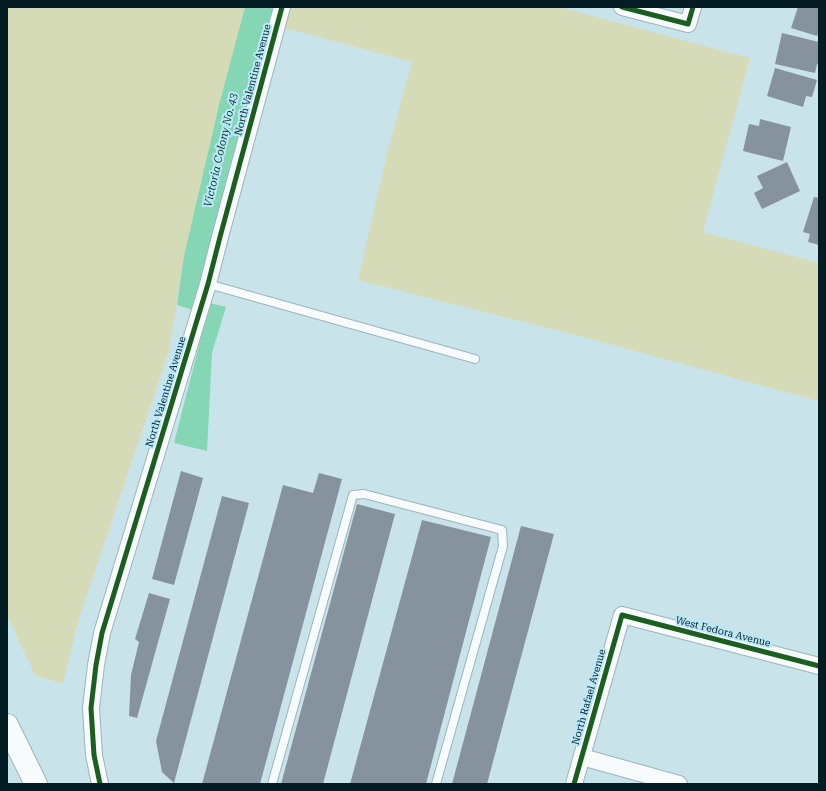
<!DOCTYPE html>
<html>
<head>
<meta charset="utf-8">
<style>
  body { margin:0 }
  #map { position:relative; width:826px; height:791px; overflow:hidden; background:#c9e3eb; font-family:"Roboto Serif",serif }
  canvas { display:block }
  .frame { position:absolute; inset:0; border:8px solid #041c24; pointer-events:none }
</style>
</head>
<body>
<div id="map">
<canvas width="826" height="791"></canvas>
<div class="frame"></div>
</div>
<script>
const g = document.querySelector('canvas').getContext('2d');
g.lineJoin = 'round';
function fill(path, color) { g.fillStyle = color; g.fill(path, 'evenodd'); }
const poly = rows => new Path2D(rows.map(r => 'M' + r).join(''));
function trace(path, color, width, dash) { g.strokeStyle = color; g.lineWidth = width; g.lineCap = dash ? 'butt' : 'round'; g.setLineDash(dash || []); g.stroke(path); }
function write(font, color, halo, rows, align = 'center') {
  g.font = font + ' "Roboto Serif",serif'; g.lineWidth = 4; g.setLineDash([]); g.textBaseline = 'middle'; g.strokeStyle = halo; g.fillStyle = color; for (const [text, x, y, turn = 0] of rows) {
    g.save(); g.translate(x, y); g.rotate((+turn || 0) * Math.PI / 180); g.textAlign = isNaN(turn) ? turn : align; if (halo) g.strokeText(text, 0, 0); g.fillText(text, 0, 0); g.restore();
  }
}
fill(poly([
  [7,7,245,7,219,105,184,256,169,351,77,625,63,684,35,675,7,616],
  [291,7,559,7,750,58,703,232,819,263,819,401,580,336,358,280,388,149,412,62,285,28]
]), '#d6dbb7');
fill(poly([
  [245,7,274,7,193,310,177,305,184,256,219,105],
  [210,303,226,307,212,353,207,451,174,443]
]), '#84d6b4');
fill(poly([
  [798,7,819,7,819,32,817,36,791,28],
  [782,33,819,42,819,65,817,64,815,73,775,64],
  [775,68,817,80,812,97,806,96,803,107,767,96],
  [760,119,791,127,783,161,743,151,749,124,759,126],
  [787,162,800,191,762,209,754,193,763,188,757,176],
  [814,197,819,198,819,245,808,242,810,234,803,232],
  [181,471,203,478,174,585,152,579],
  [319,473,342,479,260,784,202,784,283,485,313,493],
  [222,496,249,503,174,783,162,772,156,741],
  [357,504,395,514,323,784,281,784],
  [422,520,491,537,426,784,350,784],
  [521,526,554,534,487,784,452,784],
  [149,593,170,599,137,718,129,716,131,675,139,642,135,639]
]), '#86929d');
const service = poly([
  [208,284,475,359],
  [272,784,353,495,364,494,502,530,503,546,436,784]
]);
const minor = poly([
  [622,7,688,24,693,7],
  [582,757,679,784],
  [100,784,94,755,91,708,96,665,102,633,208,284,220,237,282,7],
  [574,784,622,615,819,666]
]);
const motorway = poly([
  [7,725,36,784]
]);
trace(service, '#9cb4bb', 10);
trace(minor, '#9cb4bb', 18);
trace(motorway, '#9cb4bb', 24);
trace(service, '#f7fbfc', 8);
trace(minor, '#f7fbfc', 16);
trace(motorway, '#f7fbfc', 22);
trace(poly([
  [622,7,688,24,693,7],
  [100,784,94,755,91,708,96,665,102,633,208,284,220,237,282,7],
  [574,784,622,615,819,666]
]), '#1b5e20', 5);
write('10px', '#041c24', '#baeafa', [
  ["North Valentine Avenue",253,80,-75],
  ["North Valentine Avenue",166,392,-73],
  ["West Fedora Avenue",723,632,14],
  ["North Rafael Avenue",589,697,-74]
]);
write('italic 11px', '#0a3925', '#baeafa', [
  ["Victoria Colony No. 43",221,150,-77]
]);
</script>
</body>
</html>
